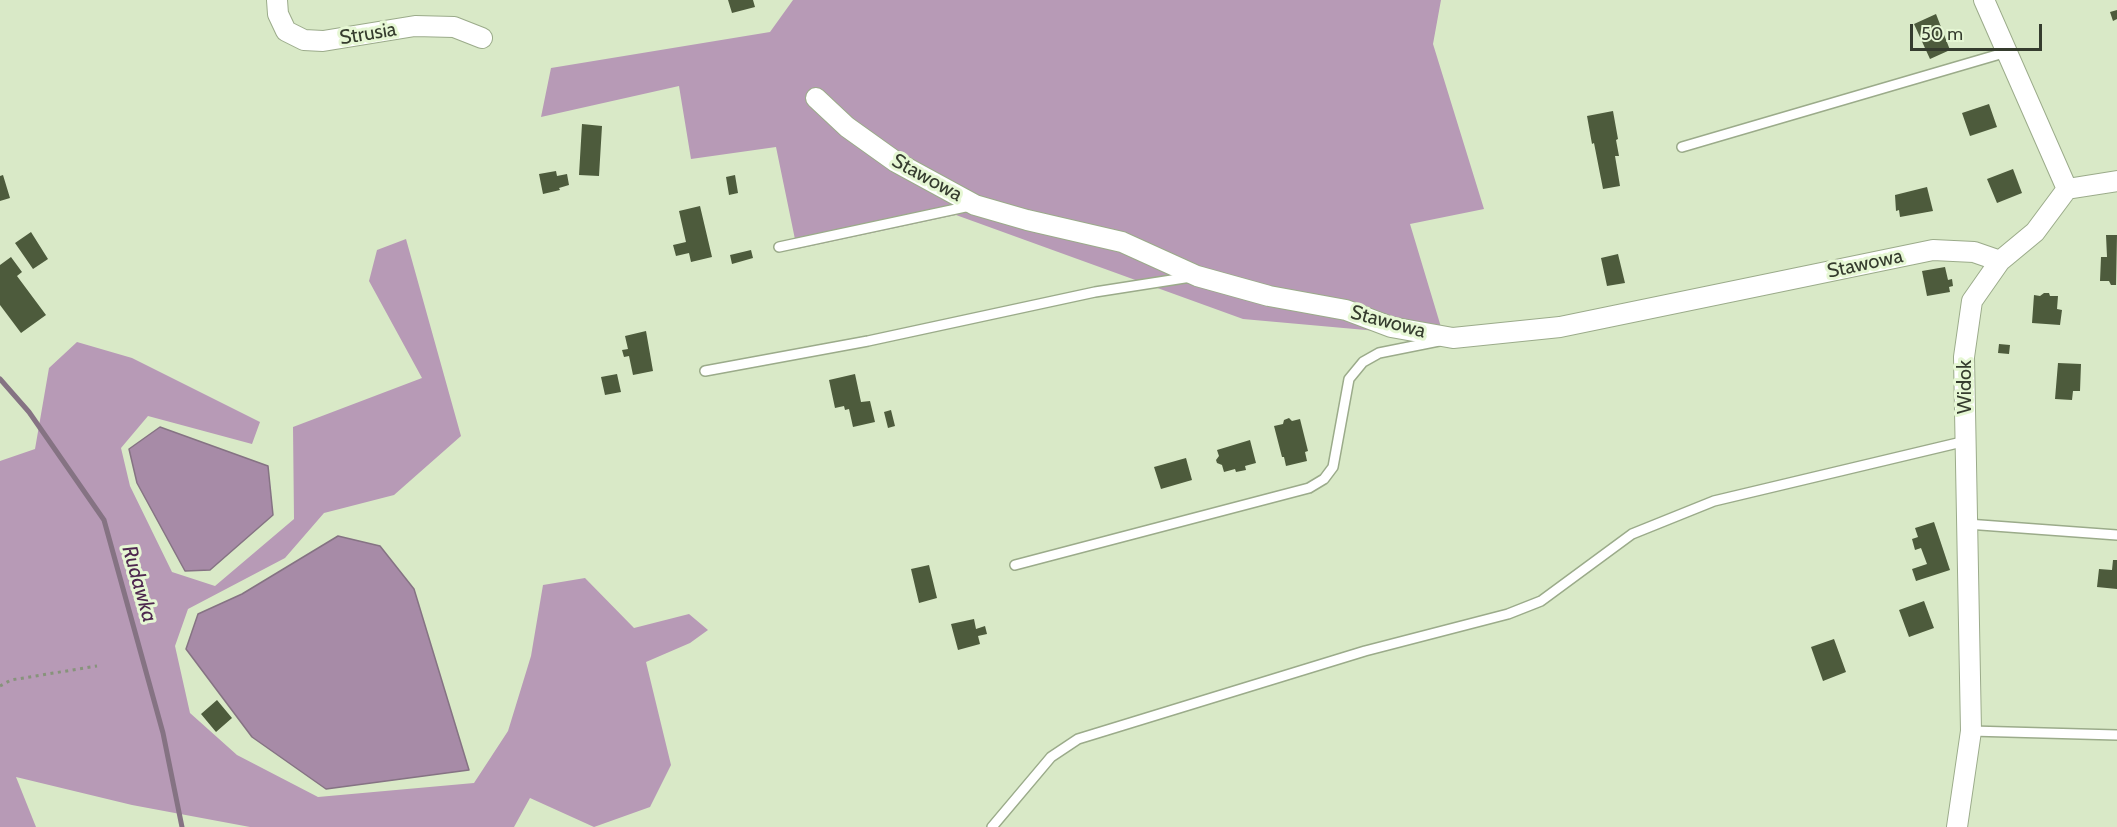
<!DOCTYPE html>
<html>
<head>
<meta charset="utf-8">
<style>
  body { margin:0 }
  #map { position:relative; width:2117px; height:827px; overflow:hidden; background:#d9e9c7; font-family:Cabin,sans-serif }
  canvas { display:block }
  .scale { position:absolute; left:1910px; top:24px; width:132px; height:27px; box-sizing:border-box; border:3px solid #353c2e; border-top:0; padding-left:8px; font-size:18px; line-height:21px; white-space:nowrap; color:#353c2e; -webkit-text-stroke:4px #e6f7d4; paint-order:stroke }
</style>
</head>
<body>
<div id="map">
<canvas width="2117" height="827"></canvas>
<div class="scale">50 m</div>
</div>
<script>
const g = document.querySelector('canvas').getContext('2d');
g.lineJoin = 'round';
function fill(path, color) { g.fillStyle = color; g.fill(path, 'evenodd'); }
const poly = rows => new Path2D(rows.map(r => 'M' + r).join(''));
function trace(path, color, width, dash) { g.strokeStyle = color; g.lineWidth = width; g.lineCap = dash ? 'butt' : 'round'; g.setLineDash(dash || []); g.stroke(path); }
function write(font, color, halo, rows, align = 'center') {
  g.font = font + ' Cabin,sans-serif'; g.lineWidth = 6; g.setLineDash([]); g.textBaseline = 'middle'; g.strokeStyle = halo; g.fillStyle = color; for (const [text, x, y, turn = 0] of rows) {
    g.save(); g.translate(x, y); g.rotate((+turn || 0) * Math.PI / 180); g.textAlign = isNaN(turn) ? turn : align; if (halo) g.strokeText(text, 0, 0); g.fillText(text, 0, 0); g.restore();
  }
}
fill(poly([
  [793,0,1441,0,1433,44,1484,209,1410,224,1444,337,1243,319,956,215,797,249,776,147,691,159,679,86,541,117,551,68,770,32],
  [406,239,461,436,394,495,324,513,285,558,188,609,175,646,190,713,237,755,318,797,474,783,508,731,531,656,543,585,585,578,634,628,689,614,708,630,690,643,646,662,671,765,650,807,594,827,530,798,514,827,250,827,132,805,16,777,36,827,0,827,0,461,35,449,49,368,77,342,132,358,260,422,252,444,148,416,121,448,130,486,172,572,215,586,294,519,293,427,422,378,369,281,377,250]
]), '#b79ab6');
const water = poly([
  [160,427,268,466,273,515,210,570,185,571,137,483,129,449,160,427],
  [338,536,380,546,414,589,469,770,326,789,252,737,186,649,198,614,242,594,338,536]
]);
fill(water, '#a78ba7');
trace(water, '#857383', 1.5);
trace(poly([
  [0,379,29,412,104,520,163,733,182,827]
]), '#857383', 5);
fill(poly([
  [728,0,753,0,755,7,732,13],
  [2117,10,2117,19,2113,21,2110,12],
  [1936,14,1950,50,1930,59,1914,24],
  [1989,104,1997,127,1970,136,1962,113],
  [1613,111,1618,139,1616,140,1619,156,1615,156,1620,186,1603,189,1594,143,1592,144,1587,116],
  [582,124,602,126,599,176,579,175],
  [2013,169,2022,193,1997,203,1987,179],
  [556,171,557,176,567,174,569,185,559,188,560,190,543,194,539,174],
  [3,175,10,198,0,201,0,176],
  [735,175,738,193,729,195,726,177],
  [1927,187,1933,211,1900,217,1899,210,1896,211,1895,195],
  [700,206,712,257,691,262,689,253,676,256,673,245,686,242,679,211],
  [31,232,48,259,33,269,15,243],
  [2106,235,2117,235,2116,285,2111,285,2109,281,2100,281,2101,257,2107,257],
  [751,250,753,258,732,264,730,255],
  [1618,254,1625,283,1607,286,1601,258],
  [11,257,22,272,17,276,46,315,21,333,0,305,0,265],
  [1945,267,1948,280,1952,279,1953,286,1949,287,1950,292,1927,296,1922,271],
  [2044,293,2049,293,2050,296,2058,296,2057,309,2062,310,2060,325,2032,323,2034,295,2040,296],
  [646,331,653,371,633,375,629,356,624,357,622,350,628,349,625,336],
  [1999,344,2010,345,2009,354,1998,353],
  [2058,363,2081,364,2080,391,2073,391,2072,400,2055,399],
  [617,374,621,392,605,395,601,377],
  [855,374,861,402,870,401,875,422,853,427,849,409,845,410,844,406,835,408,829,380],
  [891,410,895,426,888,428,884,412],
  [1289,418,1292,421,1300,419,1308,451,1305,452,1307,461,1286,466,1284,457,1282,457,1274,426,1283,424,1284,420],
  [1250,440,1256,463,1245,466,1246,470,1236,472,1235,469,1224,472,1222,465,1217,463,1216,460,1219,456,1217,450],
  [1186,458,1192,480,1161,489,1154,467],
  [1934,522,1950,570,1916,581,1912,569,1927,564,1921,548,1915,550,1912,539,1918,537,1915,528],
  [2113,560,2117,560,2117,589,2097,587,2099,569,2112,570],
  [929,565,937,598,919,603,911,569],
  [1924,601,1934,628,1909,637,1899,610],
  [974,619,976,629,985,626,987,634,978,636,980,644,958,650,951,624],
  [1834,639,1846,672,1823,681,1811,647],
  [217,700,232,718,216,732,201,714]
]), '#4d5b3c');
const lane = poly([
  [1682,147,2007,52],
  [779,247,970,206],
  [705,371,868,341,1095,292,1191,277],
  [1967,524,2117,535],
  [1015,565,1309,488,1324,479,1333,467,1349,379,1363,362,1379,353,1439,341],
  [1971,731,2117,735],
  [992,827,1051,757,1078,739,1365,651,1508,614,1541,601,1632,534,1714,501,1966,441]
]);
const street = poly([
  [277,0,278,14,286,31,304,40,323,41,415,26,454,27,482,38],
  [1984,0,2067,189],
  [816,98,847,127,896,162,975,205,1027,220,1122,242,1197,276,1269,296,1346,310,1391,327,1453,338,1560,327,1933,250,1974,252,2000,261],
  [2067,189,2117,181],
  [1957,827,1971,731,1964,357,1972,301,2000,261,2035,232,2067,189]
]);
trace(lane, '#9bab8a', 12);
trace(street, '#9bab8a', 22);
trace(poly([
  [0,686,11,680,97,666]
]), '#87937b', 3, [3, 4.5]);
trace(lane, '#fff', 9);
trace(street, '#fff', 20);
write('20px', '#353c2e', '#e6f7d4', [
  ["Strusia",368,34,-9],
  ["Stawowa",927,178,29],
  ["Stawowa",1865,264,-12],
  ["Stawowa",1388,322,15],
  ["Widok",1965,387,-90]
]);
write('italic 21px', '#4d264e', '#e6f7d4', [
  ["Rudawka",139,584,74]
]);
</script>
</body>
</html>
